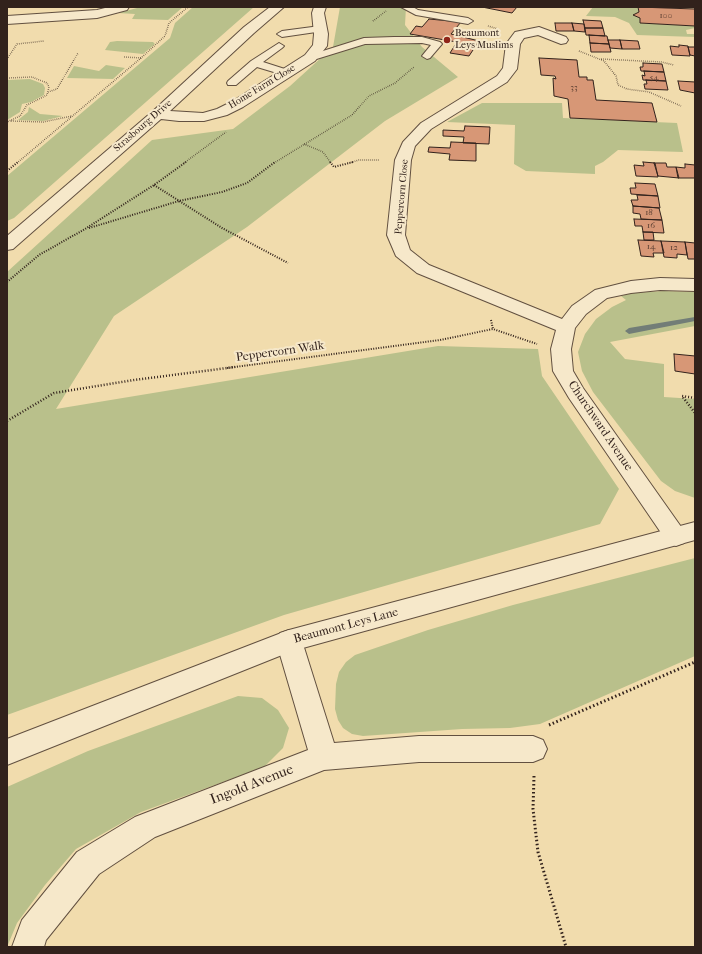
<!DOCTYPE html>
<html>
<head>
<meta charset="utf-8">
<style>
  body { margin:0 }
  #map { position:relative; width:702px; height:954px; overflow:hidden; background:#f1dcad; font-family:"IM FELL French Canon",serif }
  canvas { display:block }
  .frame { position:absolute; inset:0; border:8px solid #32221c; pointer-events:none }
</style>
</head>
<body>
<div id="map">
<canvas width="702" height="954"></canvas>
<div class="frame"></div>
</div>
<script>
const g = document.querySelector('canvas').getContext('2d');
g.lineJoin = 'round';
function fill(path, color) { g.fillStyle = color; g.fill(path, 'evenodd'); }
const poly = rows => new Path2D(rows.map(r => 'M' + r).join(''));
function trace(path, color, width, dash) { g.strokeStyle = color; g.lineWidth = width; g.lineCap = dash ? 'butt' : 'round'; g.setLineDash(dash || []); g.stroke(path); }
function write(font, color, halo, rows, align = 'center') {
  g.font = font + ' "IM FELL French Canon",serif'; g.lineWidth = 4; g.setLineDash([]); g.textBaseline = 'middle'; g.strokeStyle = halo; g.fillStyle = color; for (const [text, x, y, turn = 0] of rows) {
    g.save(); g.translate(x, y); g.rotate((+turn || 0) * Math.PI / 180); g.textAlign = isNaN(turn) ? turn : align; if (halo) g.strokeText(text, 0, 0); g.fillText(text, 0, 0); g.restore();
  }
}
fill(poly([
  [154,7,183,7,168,20,132,19,135,14,118,13,137,8],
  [193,7,254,7,14,218,7,221,7,176,170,38,175,23],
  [340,7,406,7,405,25,422,47,458,77,385,121,247,227,114,316,56,409,438,346,538,349,542,376,619,489,600,524,284,615,7,715,7,272,152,140,233,129,290,86,333,47],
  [593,7,638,7,639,12,634,15,640,18,641,23,695,26,695,28,686,30,687,34,695,34,695,37,637,35,629,23,615,17,586,16],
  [117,41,153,42,155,44,143,54,105,50,110,42],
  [106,65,125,68,113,79,67,78,74,66,99,71],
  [30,79,43,84,45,88,44,95,31,102,22,104,20,112,7,120,7,80],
  [482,103,562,103,563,118,677,123,683,152,618,150,603,162,595,166,595,174,526,171,514,164,515,125,447,122],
  [29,107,40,114,63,116,43,121,18,120,28,112],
  [664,291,695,292,695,326,610,342,625,359,664,364,664,397,695,399,695,498,675,491,661,481,593,392,582,371,578,352,585,334,596,319,612,307,626,300,621,296,633,293],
  [695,558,695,656,540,724,510,728,462,729,363,736,352,734,343,728,338,720,335,709,336,684,339,672,346,662,355,655,428,630,513,605],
  [238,696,262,698,278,710,289,728,283,748,264,767,141,812,76,849,45,885,17,923,7,947,7,787,88,751]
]), '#b9c08b');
fill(poly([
  [695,317,695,321,629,334,625,331,629,328,695,317]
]), '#727d77');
const building = poly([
  [482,7,517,7,512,13,482,7],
  [638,7,695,9,695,26,640,23,640,18,633,15,639,12,638,7],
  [429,19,461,22,451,34,479,41,469,56,450,53,457,42,410,34,416,26,422,27,429,19],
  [583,20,601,21,603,28,585,28,583,20],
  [555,23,572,23,574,31,556,31,555,23],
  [572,23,584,24,585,32,574,31,572,23],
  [585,28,603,28,605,36,586,35,585,28],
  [589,35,607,36,609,44,590,43,589,35],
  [608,40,620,40,622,49,610,48,608,40],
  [620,40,638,41,640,49,622,49,620,40],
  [590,43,609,44,611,52,591,52,590,43],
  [679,45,688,46,690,56,672,55,670,46,679,47,679,45],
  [688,47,695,47,695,56,690,55,688,47],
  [539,58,577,60,579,77,587,77,587,80,593,80,596,100,652,103,657,122,570,118,568,99,554,96,553,78,556,79,555,76,541,75,539,58],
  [643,63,662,64,664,72,641,71,640,67,643,67,643,63],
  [644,71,664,72,666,81,643,80,642,75,645,76,644,71],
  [646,80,666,81,668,90,645,89,644,84,647,84,646,80],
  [678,81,695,82,695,93,680,90,678,81],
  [465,126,490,127,489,144,463,143,464,137,443,136,443,130,464,131,465,126],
  [451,142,476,143,476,161,449,160,450,154,428,152,429,147,450,148,451,142],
  [643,162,655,163,658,177,636,176,634,165,644,166,643,162],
  [654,163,666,163,667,167,676,167,679,178,658,176,654,163],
  [685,164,695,165,695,178,678,178,676,167,685,168,685,164],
  [635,183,655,184,658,196,631,194,630,188,636,188,635,183],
  [637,195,658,196,660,208,633,206,631,200,638,200,637,195],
  [633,206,659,208,662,220,641,219,640,214,633,213,633,206],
  [634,219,662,220,664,233,643,232,642,226,635,226,634,219],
  [643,232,653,232,654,240,644,240,643,232],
  [638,240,661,241,664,253,653,253,654,257,641,256,638,240],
  [661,241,685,242,687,255,677,254,677,258,664,257,661,241],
  [685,242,695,243,695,259,688,259,685,242],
  [674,354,695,356,695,374,675,371,674,354]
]);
fill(building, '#d79776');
trace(building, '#32221c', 1);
const service = poly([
  [401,7,413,7,418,10,468,18,473,21,468,24,416,15,401,7],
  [320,26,325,29,323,31,282,37,277,34,282,31,320,26],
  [394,37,422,37,440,42,442,44,430,58,427,59,422,56,431,45,422,43,365,44,310,61,305,58,307,56,364,38,394,37],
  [279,43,284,46,282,48,263,62,291,71,292,73,291,75,287,76,257,67,236,85,228,85,227,83,228,81,251,61,279,43]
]);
const minor = poly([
  [109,7,129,7,127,10,97,18,7,24,7,16,97,10,109,7],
  [270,7,284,7,254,33,170,111,203,113,217,109,233,101,305,55,313,45,314,34,312,13,314,7,326,7,324,13,328,34,327,46,315,61,243,107,227,115,204,121,179,121,161,119,13,249,7,250,7,236,153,111,244,27,270,7],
  [539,27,566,37,568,40,566,43,561,44,538,35,524,38,520,44,517,69,507,82,431,129,415,146,411,160,405,235,410,250,429,265,562,319,572,306,595,290,631,281,660,278,695,279,695,291,660,290,631,293,607,298,586,314,575,328,571,349,573,371,583,388,684,531,688,537,684,543,676,546,668,543,569,398,553,371,551,349,556,330,417,273,396,256,387,235,395,160,403,142,421,123,497,76,503,68,506,44,515,32,539,27],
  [289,630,298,633,302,641,334,743,419,736,533,736,543,740,547,749,543,758,533,762,419,762,324,770,155,837,99,874,46,940,44,947,12,947,22,920,77,852,135,817,308,750,276,641,280,633,289,630]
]);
const tertiary = poly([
  [695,522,695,540,292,651,7,765,7,739,289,630,695,522]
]);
trace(service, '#625040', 2);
trace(minor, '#625040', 2);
trace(tertiary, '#625040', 2);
trace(poly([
  [373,21,386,11],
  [488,26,498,29],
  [579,51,604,61,616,76,618,85,627,89,649,92,681,106],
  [124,57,141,58],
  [7,59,17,44,44,41],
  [601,59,661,62,674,65],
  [7,78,32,77,47,83,49,87,47,95,27,105,20,116,7,122],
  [48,92,57,89,78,53],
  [11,121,43,122,72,116],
  [304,144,323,152,331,163],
  [17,163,141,58,165,36,169,23,188,7],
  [184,163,226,132],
  [274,163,352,115,369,96,395,83,414,67],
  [349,163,359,160,379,160]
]), '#32221c', 1.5, [0.5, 1.5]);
trace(poly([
  [330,162,334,167,353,162],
  [7,171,18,162],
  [154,185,222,228,288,263],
  [89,228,179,201,222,192,247,183,275,162],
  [7,282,39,255,85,229,154,185,186,162],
  [491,320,493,329],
  [227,368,440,340,493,329,537,344]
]), '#32221c', 2, [1, 1.5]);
trace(poly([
  [695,398,682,396,695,413],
  [7,421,54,393,134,380,235,367]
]), '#32221c', 2.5, [1, 2]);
trace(poly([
  [549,725,695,662],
  [534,776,533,809,538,852,566,947]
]), '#32221c', 3, [1.5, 2.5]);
fill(service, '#f6e8ca');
fill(minor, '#f6e8ca');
fill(tertiary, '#f6e8ca');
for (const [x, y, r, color] of [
  [447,40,4,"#8f2418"]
]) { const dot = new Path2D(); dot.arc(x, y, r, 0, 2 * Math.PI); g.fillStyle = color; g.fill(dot); trace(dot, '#f6e8ca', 1.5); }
write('9px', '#5b3f32', null, [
  ["100",666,16],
  ["54",654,78],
  ["33",574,88],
  ["18",649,213],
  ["16",651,226],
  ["14",651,247],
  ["12",674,248]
]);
write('10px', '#32221c', '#f6e8ca', [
  ["Beaumont",455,34],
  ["Leys Muslims",455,46]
], 'left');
write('10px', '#32221c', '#f6e8ca', [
  ["Home Farm Close",262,87,-31],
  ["Strasbourg Drive",143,126,-41],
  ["Peppercorn Close",402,197,-85]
]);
write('12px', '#32221c', '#f6e8ca', [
  ["Peppercorn Walk",280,352,-8],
  ["Churchward Avenue",600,426,56],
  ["Beaumont Leys Lane",346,626,-15]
]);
write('14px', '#32221c', '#f6e8ca', [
  ["Ingold Avenue",252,785,-21]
]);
</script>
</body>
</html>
